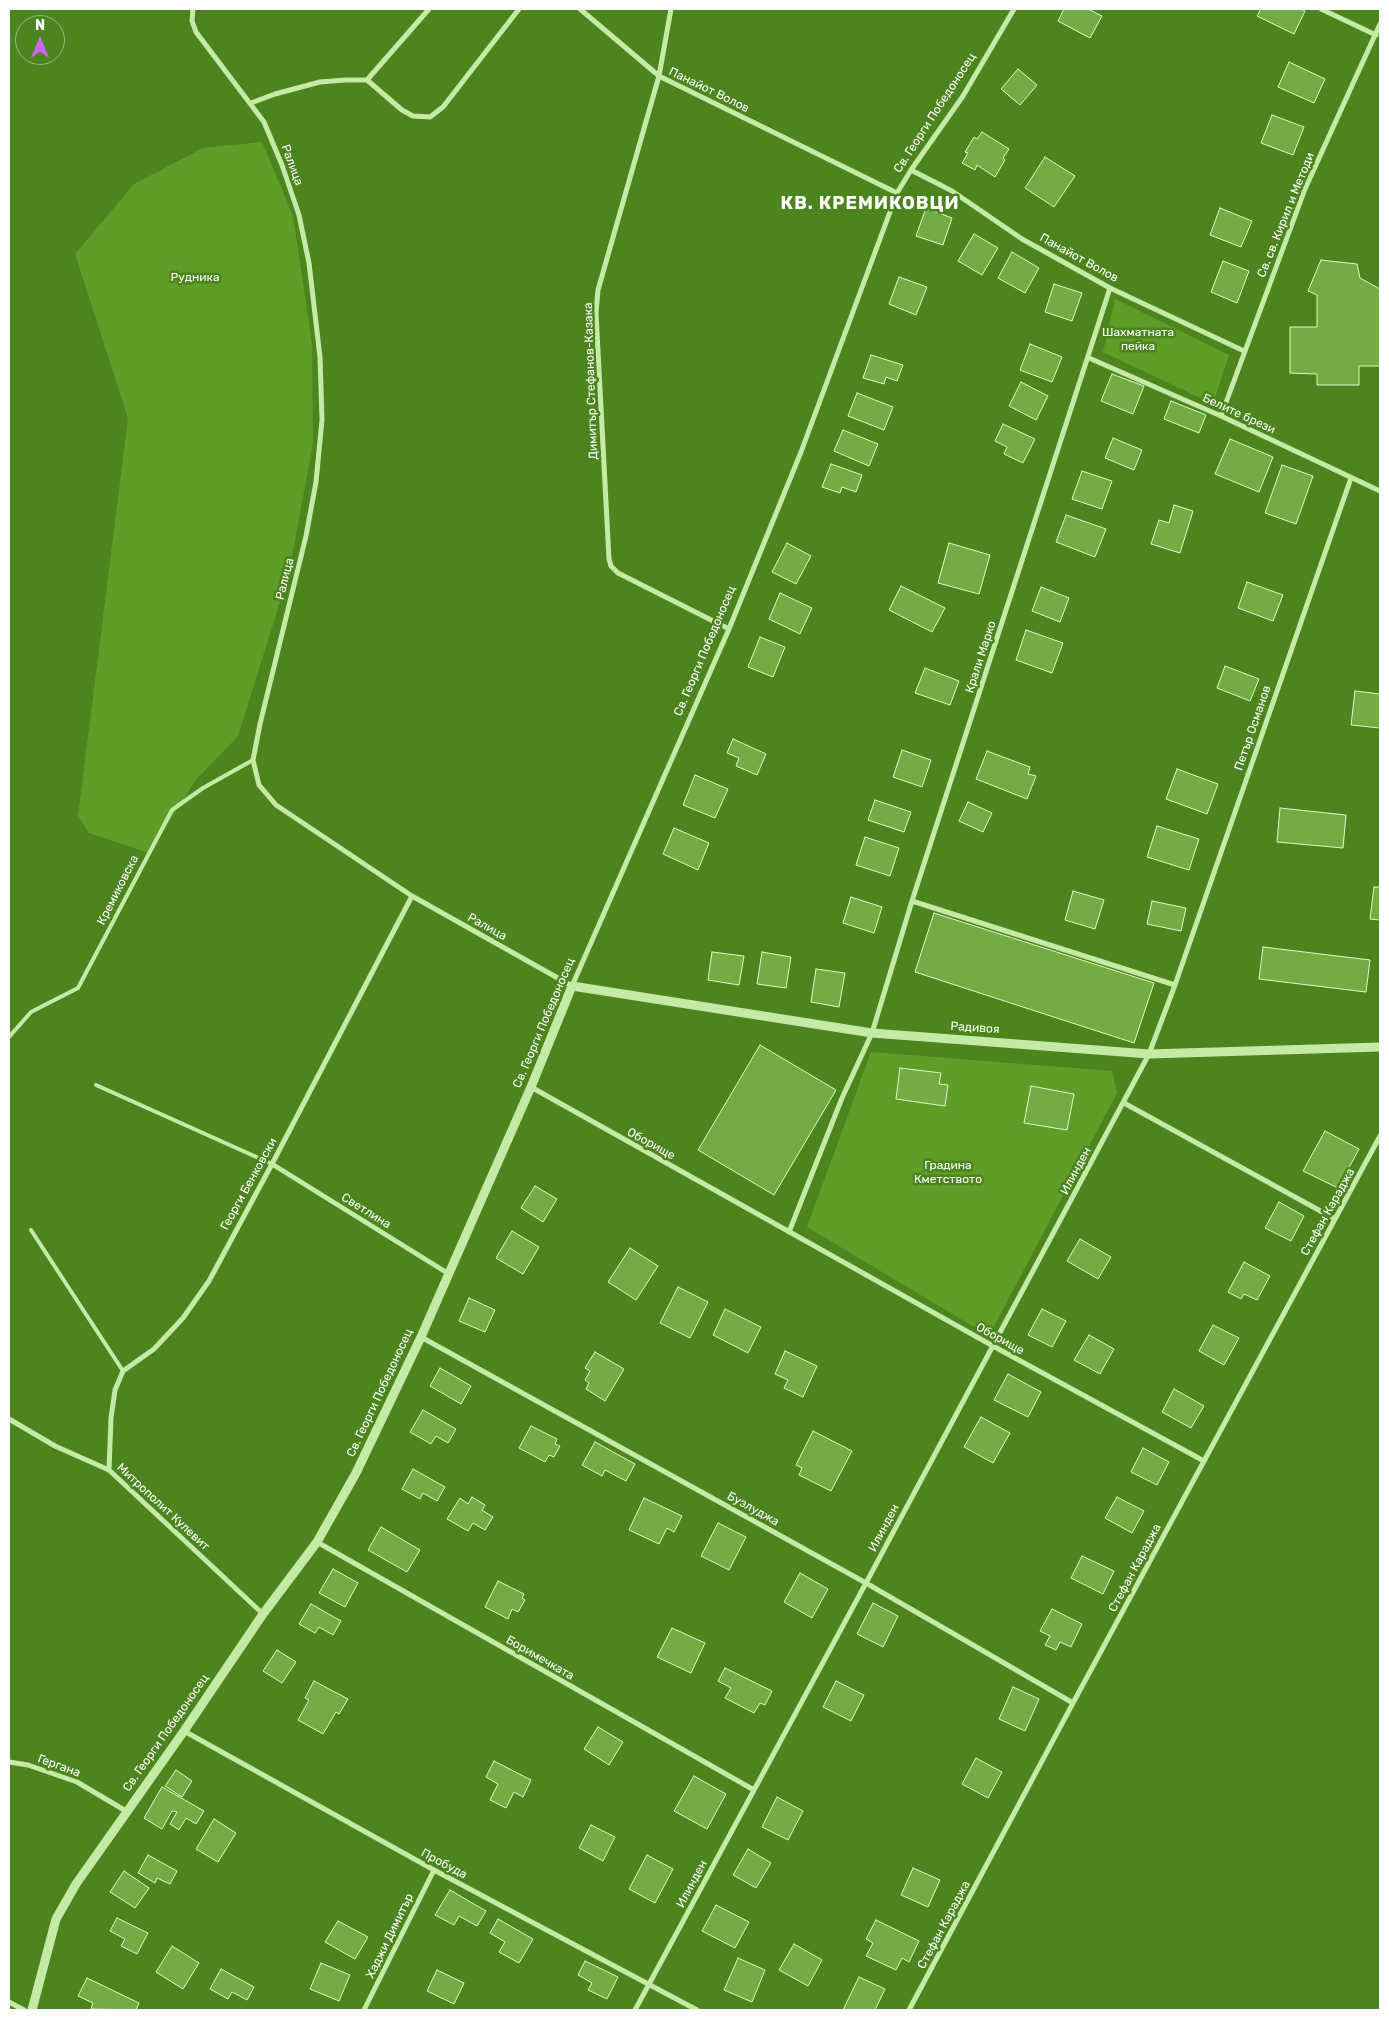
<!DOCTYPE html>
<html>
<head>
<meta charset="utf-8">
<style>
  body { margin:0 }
  #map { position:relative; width:1389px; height:2019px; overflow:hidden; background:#4c851e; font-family:Rubik,sans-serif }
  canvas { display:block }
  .frame { position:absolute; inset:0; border:10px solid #fff; pointer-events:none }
  .north { position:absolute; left:15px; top:15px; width:50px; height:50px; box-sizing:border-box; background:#4c851e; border:1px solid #94b678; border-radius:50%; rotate:0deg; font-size:14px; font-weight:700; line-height:20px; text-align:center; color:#fff }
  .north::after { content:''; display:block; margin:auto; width:18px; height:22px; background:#cd65f9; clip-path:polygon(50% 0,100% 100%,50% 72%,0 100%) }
</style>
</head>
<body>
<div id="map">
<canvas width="1389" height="2019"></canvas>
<div class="frame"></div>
<div class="north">N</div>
</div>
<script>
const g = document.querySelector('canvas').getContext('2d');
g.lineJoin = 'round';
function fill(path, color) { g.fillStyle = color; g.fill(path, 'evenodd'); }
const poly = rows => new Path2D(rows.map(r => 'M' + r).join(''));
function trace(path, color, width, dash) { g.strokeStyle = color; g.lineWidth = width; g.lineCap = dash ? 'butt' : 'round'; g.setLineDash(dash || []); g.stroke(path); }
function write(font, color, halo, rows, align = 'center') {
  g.font = font + ' Rubik,sans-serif'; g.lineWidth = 5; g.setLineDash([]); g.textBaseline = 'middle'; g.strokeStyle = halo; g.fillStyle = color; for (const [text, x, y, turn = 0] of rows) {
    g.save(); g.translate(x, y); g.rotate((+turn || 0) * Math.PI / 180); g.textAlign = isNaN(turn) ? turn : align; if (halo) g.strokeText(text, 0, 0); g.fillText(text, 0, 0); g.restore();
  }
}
fill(poly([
  [262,142,293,216,312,344,313,443,289,573,238,736,195,781,149,853,89,833,78,816,128,418,75,254,134,184,203,148],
  [1115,299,1229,355,1213,404,1103,352],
  [871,1052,1112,1071,1117,1093,989,1336,807,1227]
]), '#5e9e28');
const building = poly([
  [1064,9,1088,9,1102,16,1090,38,1058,21,1064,9],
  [1261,9,1300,9,1305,11,1294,34,1257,16,1261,9],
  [1289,62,1325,79,1314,103,1278,87,1289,62],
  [1018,69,1037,85,1020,105,1001,89,1018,69],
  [1272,115,1304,127,1293,155,1261,143,1272,115],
  [982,132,1009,149,1003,158,1005,160,995,177,977,165,975,170,962,163,968,153,965,152,974,137,977,139,982,132],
  [1045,157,1075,176,1054,207,1025,188,1045,157],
  [926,208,952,218,943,245,916,236,926,208],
  [1220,208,1252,221,1241,247,1210,235,1220,208],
  [974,234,998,248,982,275,958,261,974,234],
  [1012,252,1039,268,1025,293,998,278,1012,252],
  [1321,260,1357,264,1360,278,1380,289,1380,366,1359,366,1359,385,1317,385,1317,374,1290,373,1290,327,1317,327,1317,295,1308,291,1321,260],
  [1223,261,1249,271,1237,303,1211,292,1223,261],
  [899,277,927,287,916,315,889,304,899,277],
  [1054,284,1082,293,1072,321,1045,312,1054,284],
  [1030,344,1062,357,1052,382,1020,370,1030,344],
  [871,355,903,365,897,381,886,377,884,384,863,378,871,355],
  [1112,374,1144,386,1133,414,1101,401,1112,374],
  [1021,382,1048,396,1036,420,1009,406,1021,382],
  [857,393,893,407,884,430,848,416,857,393],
  [1171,401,1206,415,1199,433,1164,419,1171,401],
  [1003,424,1035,439,1023,463,1004,454,1007,447,995,441,1003,424],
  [843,430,878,444,869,466,834,451,843,430],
  [1113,438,1142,450,1134,470,1105,458,1113,438],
  [1230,439,1273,457,1259,492,1215,474,1230,439],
  [831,464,862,475,856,492,842,487,840,493,822,487,831,464],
  [1282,465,1313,476,1296,524,1265,513,1282,465],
  [1082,471,1112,481,1102,509,1072,499,1082,471],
  [1174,505,1193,511,1180,553,1151,544,1159,520,1169,523,1174,505],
  [1066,515,1106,529,1095,557,1056,542,1066,515],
  [787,543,811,556,796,584,772,572,787,543],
  [949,543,990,555,979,594,938,583,949,543],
  [1247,582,1283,595,1273,621,1238,608,1247,582],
  [901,586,945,608,932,632,889,610,901,586],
  [1041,587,1069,598,1060,622,1032,611,1041,587],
  [780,593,812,608,800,634,769,619,780,593],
  [1026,630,1063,643,1052,673,1016,660,1026,630],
  [760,637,785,647,773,677,748,667,760,637],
  [1225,666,1259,679,1250,701,1217,688,1225,666],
  [925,668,959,681,950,705,915,693,925,668],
  [1355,691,1380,694,1380,728,1351,725,1355,691],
  [733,739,766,754,757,775,736,766,739,758,727,753,733,739],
  [902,750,931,760,922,787,893,777,902,750],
  [987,751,1030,767,1028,774,1036,776,1027,799,976,779,987,751],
  [1177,769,1218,784,1207,814,1166,799,1177,769],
  [695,775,728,789,715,818,683,805,695,775],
  [875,800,911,812,904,832,868,820,875,800],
  [968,802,992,813,983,832,959,821,968,802],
  [1280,808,1346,815,1343,848,1277,842,1280,808],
  [1157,826,1199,839,1189,870,1147,857,1157,826],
  [674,828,709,843,698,870,663,854,674,828],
  [865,837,899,848,890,876,856,865,865,837],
  [1374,887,1380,887,1380,920,1370,919,1374,887],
  [1073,891,1104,900,1095,929,1065,920,1073,891],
  [851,897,882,907,874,933,843,923,851,897],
  [1152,901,1186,908,1181,931,1147,924,1152,901],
  [934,913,1154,983,1134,1043,915,972,934,913],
  [1263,947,1370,960,1366,992,1259,979,1263,947],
  [712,952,744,956,739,985,708,980,712,952],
  [762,952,791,957,786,988,757,984,762,952],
  [816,969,845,973,839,1007,811,1002,816,969],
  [760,1045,836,1090,774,1195,698,1150,760,1045],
  [900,1068,941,1073,939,1084,948,1085,945,1106,896,1099,900,1068],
  [1031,1086,1074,1094,1067,1130,1024,1123,1031,1086],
  [1325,1131,1359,1149,1338,1188,1303,1171,1325,1131],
  [535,1186,557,1199,543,1222,521,1208,535,1186],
  [1279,1202,1304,1216,1291,1241,1265,1228,1279,1202],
  [512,1231,539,1247,523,1274,496,1258,512,1231],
  [1080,1239,1111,1257,1098,1279,1067,1261,1080,1239],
  [630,1248,658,1266,636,1300,608,1282,630,1248],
  [1244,1262,1270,1276,1257,1300,1244,1294,1241,1299,1228,1292,1244,1262],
  [678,1287,708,1302,690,1338,660,1323,678,1287],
  [469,1298,495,1310,485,1332,459,1321,469,1298],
  [725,1309,761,1327,748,1353,713,1335,725,1309],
  [1042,1309,1066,1321,1052,1347,1028,1335,1042,1309],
  [1213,1325,1239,1338,1224,1365,1199,1351,1213,1325],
  [1089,1335,1114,1349,1100,1374,1074,1360,1089,1335],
  [785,1351,817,1366,803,1397,784,1388,788,1380,775,1374,785,1351],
  [595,1352,624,1369,605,1401,586,1389,589,1383,585,1380,590,1371,585,1368,595,1352],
  [440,1368,471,1386,461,1404,430,1386,440,1368],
  [1008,1374,1041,1392,1028,1417,994,1400,1008,1374],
  [1174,1389,1204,1406,1191,1428,1162,1412,1174,1389],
  [423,1410,456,1429,448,1443,436,1436,431,1444,410,1432,423,1410],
  [981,1417,1010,1433,993,1463,964,1447,981,1417],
  [531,1426,557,1439,555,1444,560,1446,554,1457,549,1455,545,1462,519,1448,531,1426],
  [813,1431,852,1451,831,1491,799,1475,802,1468,796,1465,813,1431],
  [595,1442,635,1464,626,1481,605,1470,602,1476,582,1465,595,1442],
  [1143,1448,1169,1462,1157,1485,1131,1472,1143,1448],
  [413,1469,445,1487,437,1501,423,1493,420,1499,402,1489,413,1469],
  [472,1497,485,1505,482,1510,493,1517,485,1530,473,1523,468,1531,447,1519,460,1498,468,1504,472,1497],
  [1117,1497,1144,1511,1132,1533,1105,1518,1117,1497],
  [644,1498,682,1516,674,1532,667,1528,659,1544,629,1530,644,1498],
  [718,1523,746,1537,729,1570,701,1556,718,1523],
  [381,1527,420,1550,407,1572,368,1550,381,1527],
  [1082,1556,1114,1571,1103,1594,1071,1578,1082,1556],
  [333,1569,358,1583,345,1607,319,1593,333,1569],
  [800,1573,828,1589,812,1618,784,1602,800,1573],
  [498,1581,524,1594,522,1598,525,1600,518,1612,512,1609,508,1619,485,1607,498,1581],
  [873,1603,898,1616,883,1647,857,1634,873,1603],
  [311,1604,341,1621,333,1635,319,1627,315,1633,299,1624,311,1604],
  [1052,1609,1082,1624,1071,1647,1060,1642,1056,1650,1045,1645,1050,1636,1040,1631,1052,1609],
  [672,1628,705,1643,691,1673,657,1657,672,1628],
  [277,1650,296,1662,282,1683,263,1671,277,1650],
  [725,1668,772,1691,765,1705,760,1703,754,1713,725,1698,731,1688,718,1681,725,1668],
  [314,1681,348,1699,339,1714,336,1712,323,1734,298,1720,309,1700,305,1698,314,1681],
  [836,1681,864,1695,851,1721,823,1707,836,1681],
  [1013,1687,1039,1699,1025,1731,999,1719,1013,1687],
  [598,1727,623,1742,609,1765,584,1749,598,1727],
  [976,1758,1002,1772,988,1798,962,1784,976,1758],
  [494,1761,531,1780,523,1797,514,1792,506,1808,490,1800,498,1784,486,1777,494,1761],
  [176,1770,192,1781,182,1797,165,1786,176,1770],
  [694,1776,726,1794,707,1829,674,1811,694,1776],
  [162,1787,204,1811,196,1824,186,1818,179,1830,170,1824,177,1812,172,1811,162,1829,144,1818,162,1787],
  [777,1797,803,1811,788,1840,762,1827,777,1797],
  [214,1819,236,1833,218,1862,196,1849,214,1819],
  [591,1825,615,1837,603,1861,579,1848,591,1825],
  [748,1849,771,1863,756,1888,733,1875,748,1849],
  [148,1855,177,1871,170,1884,157,1878,155,1883,138,1873,148,1855],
  [647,1855,673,1869,655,1903,629,1889,647,1855],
  [913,1868,940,1880,928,1907,901,1895,913,1868],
  [124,1871,149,1888,135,1908,110,1892,124,1871],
  [450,1890,486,1911,477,1926,459,1916,454,1925,435,1915,450,1890],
  [716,1905,749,1922,735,1948,702,1931,716,1905],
  [117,1918,148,1933,137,1954,121,1946,125,1939,110,1931,117,1918],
  [498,1919,533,1939,519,1963,499,1952,505,1942,490,1933,498,1919],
  [876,1920,919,1941,909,1962,902,1958,896,1970,866,1956,873,1943,866,1939,876,1920],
  [338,1921,368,1937,355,1959,325,1942,338,1921],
  [794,1944,822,1960,808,1986,779,1970,794,1944],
  [172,1946,199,1963,183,1989,156,1972,172,1946],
  [738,1958,765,1970,752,2002,724,1990,738,1958],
  [585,1961,618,1977,607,1999,588,1990,592,1983,578,1975,585,1961],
  [321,1963,350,1975,339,2001,310,1989,321,1963],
  [221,1969,254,1987,247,2000,232,1992,228,1999,210,1989,221,1969],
  [437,1970,464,1983,454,2004,427,1991,437,1970],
  [859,1977,885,1989,875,2010,843,2010,859,1977],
  [87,1978,139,2003,136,2010,91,2009,93,2003,78,1996,87,1978]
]);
fill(building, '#73ac42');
trace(building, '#dff8cb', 1);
trace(poly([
  [9,1037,31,1012,78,988,172,810,203,788,253,760],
  [96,1085,272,1164],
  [31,1230,123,1371]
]), '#c5eaa6', 4);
trace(poly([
  [193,9,192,21,196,32,264,122,282,165,299,215,309,263,320,357,322,420,316,482,306,536,260,724,253,760,259,785,276,805,412,896,572,986,729,629,801,452,897,193,911,170,963,96,1014,9],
  [580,9,659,76,897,193],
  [671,9,659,76,598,290,596,313,609,559,611,566,618,573,729,629],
  [1321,9,1376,35],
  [367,80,402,110,413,116,430,117,443,107,519,9],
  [251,103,275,94,320,82,345,80,367,80,429,9],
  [911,170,952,191,1022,239,1110,288,1244,351],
  [1089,358,1221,416,1380,491],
  [1221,416,1305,189,1380,24],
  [912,901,1175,985],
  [531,1087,993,1346,1204,1461],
  [1124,1103,1335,1219],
  [272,1164,449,1274],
  [789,1232,842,1098,872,1033,912,901,1110,288],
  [421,1337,866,1583,1073,1703],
  [9,1419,55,1446,109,1470,263,1614],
  [109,1470,111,1418,115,1390,123,1371,154,1349,183,1318,209,1281,272,1164,412,896],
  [317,1542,754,1790],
  [184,1731,434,1870,697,2010],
  [9,1762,28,1765,77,1782,126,1811],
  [9,2002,24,2010],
  [364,2010,434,1870],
  [635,2010,866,1583,1149,1054,1175,985,1351,478],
  [909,2010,1073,1703,1380,1136]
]), '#c5eaa6', 5);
trace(poly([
  [32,2010,56,1919,76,1884,184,1731,263,1614,317,1542,356,1473,421,1337,531,1087,572,986,872,1033,1149,1054,1380,1047]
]), '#c5eaa6', 9);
write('12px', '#fff', '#4c851e', [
  ["Панайот Волов",709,90,26],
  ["Св. Георги Победоносец",935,113,-57],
  ["Ралица",292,165,70],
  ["Св. св. Кирил и Методи",1286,215,-68],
  ["Панайот Волов",1079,258,29],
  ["Димитър Стефанов-Казака",591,381,-92],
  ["Белите брези",1239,414,25],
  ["Ралица",285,579,-76],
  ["Св. Георги Победоносец",705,651,-67],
  ["Крали Марко",981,657,-72],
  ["Петър Османов",1253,728,-71],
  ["Кремиковска",118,890,-63],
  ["Ралица",487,927,29],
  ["Св. Георги Победоносец",544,1023,-67],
  ["Радивоя",975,1028,4],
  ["Оборище",651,1144,29],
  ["Илинден",1076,1171,-62],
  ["Георги Бенковски",249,1184,-61],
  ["Светлина",366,1211,32],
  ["Стефан Караджа",1328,1212,-61],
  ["Оборище",1000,1339,29],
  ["Св. Георги Победоносец",380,1393,-65],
  ["Митрополит Кулевит",163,1507,43],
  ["Бузлуджа",753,1509,29],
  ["Илинден",884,1528,-62],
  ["Стефан Караджа",1135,1568,-62],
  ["Боримечката",540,1658,30],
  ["Св. Георги Победоносец",166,1733,-55],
  ["Гергана",59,1766,20],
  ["Пробуда",444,1864,28],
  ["Илинден",692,1884,-62],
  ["Стефан Караджа",944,1925,-62],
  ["Хаджи Димитър",390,1936,-64]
]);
write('12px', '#fff', '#4c851e', [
  ["Рудника",195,278],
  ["Шахматната",1138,333],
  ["пейка",1138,347],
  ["Градина",948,1166],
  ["Кметството",948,1180]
]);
g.letterSpacing = '1px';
write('bold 18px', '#fff', '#4c851e', [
  ["КВ. КРЕМИКОВЦИ",870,204]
]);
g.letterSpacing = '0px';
</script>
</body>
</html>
